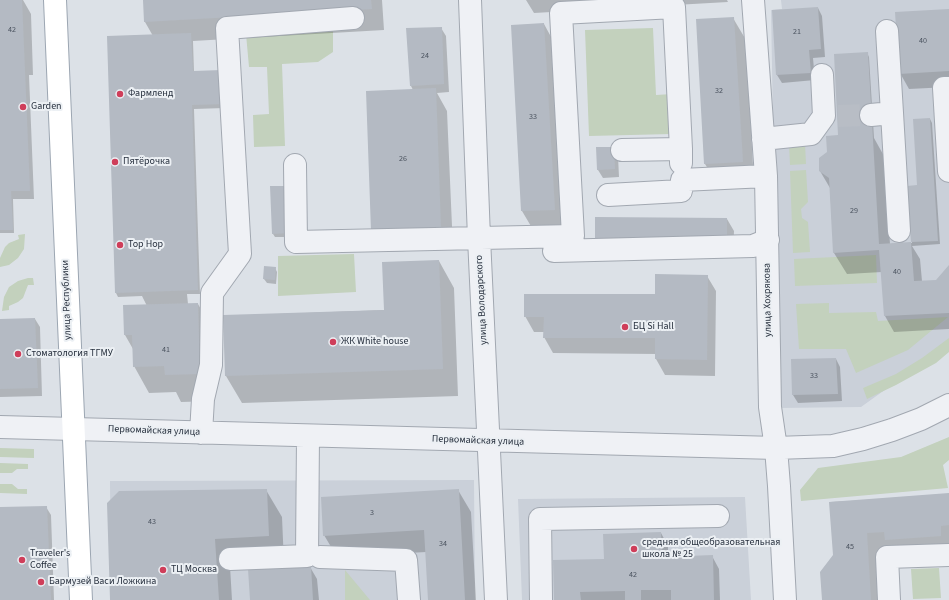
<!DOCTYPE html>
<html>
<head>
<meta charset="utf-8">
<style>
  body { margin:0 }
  canvas { display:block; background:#dce1e7 }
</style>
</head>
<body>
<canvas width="949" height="600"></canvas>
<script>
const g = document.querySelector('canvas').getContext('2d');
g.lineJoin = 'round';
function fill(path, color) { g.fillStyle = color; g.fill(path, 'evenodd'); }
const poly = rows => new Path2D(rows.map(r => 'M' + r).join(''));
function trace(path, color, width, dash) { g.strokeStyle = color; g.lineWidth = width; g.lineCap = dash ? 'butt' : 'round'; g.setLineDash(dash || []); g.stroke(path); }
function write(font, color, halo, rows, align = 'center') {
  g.font = font + ' "Source Sans 3",sans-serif'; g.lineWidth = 4; g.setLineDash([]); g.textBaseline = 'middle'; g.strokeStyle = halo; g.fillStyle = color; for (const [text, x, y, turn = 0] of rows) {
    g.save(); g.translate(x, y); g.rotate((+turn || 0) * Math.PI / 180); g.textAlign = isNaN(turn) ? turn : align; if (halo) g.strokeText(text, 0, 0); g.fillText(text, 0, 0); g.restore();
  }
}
fill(poly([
  [781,0,949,0,949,344,861,407,778,408,771,10,782,9],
  [474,480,475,600,111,600,110,481],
  [745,497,751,600,522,600,518,499]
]), '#cad0d9');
fill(poly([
  [653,28,656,95,672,94,672,134,589,136,585,30],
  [333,29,333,52,318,62,282,64,285,146,254,147,253,115,269,114,267,67,249,67,246,34],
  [805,143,806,164,790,165,789,144],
  [806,170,808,202,801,209,802,218,808,222,810,252,793,253,790,171],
  [25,234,24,249,18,258,9,265,0,267,0,258,5,247,9,243,19,239,18,235],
  [354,254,356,292,278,296,278,256],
  [876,255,877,283,795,286,794,259],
  [28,278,33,278,34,285,28,285,23,298,18,302,9,306,9,310,2,311,4,297,9,287,18,281],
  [829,303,829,313,876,312,878,321,948,317,908,350,856,373,846,349,799,349,796,304],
  [949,338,949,352,936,363,896,385,867,399,863,388,896,374,922,358],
  [949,437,949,460,943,465,948,488,801,501,800,490,818,468,901,457],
  [0,448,34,449,34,458,0,457],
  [0,463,28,464,28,469,17,469,12,473,0,473],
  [0,484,12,484,18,489,27,489,27,494,0,493],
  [939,568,941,598,913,599,911,569],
  [345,570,370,600,345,600]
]), '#c3d1bd');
fill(poly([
  [0,0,23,0,31,14,33,75,29,75,34,199,13,199,14,233,0,233],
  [144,0,382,0,384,30,193,41,194,72,225,108,194,109,200,294,187,294,188,304,198,304,213,331,215,401,181,402,176,392,149,393,134,366,133,349,125,335,147,306,142,296,118,297,116,293,153,36,145,22],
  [526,0,727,0,728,2,534,13],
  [818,8,822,16,825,57,813,58,815,80,782,83,777,75],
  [949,9,949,87,909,89,900,73],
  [733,18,746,40,754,183,718,185,705,164,697,20],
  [544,24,556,46,567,231,535,233,522,211,512,26],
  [441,28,446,36,449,92,437,93,447,111,453,249,384,252,372,231,413,90,411,86],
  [867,53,869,57,874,138,884,156,890,244,912,243,908,187,919,186,930,119,932,123,940,244,912,246,920,259,922,281,937,281,949,266,949,329,894,332,885,316,882,272,847,274,834,253,830,188,820,171,828,152,840,136],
  [597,148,618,156,619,177,603,178,598,170],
  [271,187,290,237,275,237,273,234],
  [727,219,734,231,733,255,603,254],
  [439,261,454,288,458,396,242,403,226,376,224,316,385,310],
  [265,267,275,268,277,272,276,284,267,283,264,279],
  [707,276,716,291,715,376,665,375,656,359,656,354,553,353,544,337,544,332,534,332,525,316,656,295],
  [35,319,40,327,42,396,0,397,0,320],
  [836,359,840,367,842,401,798,403,793,395],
  [266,490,282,517,284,563,230,566,232,600,111,600],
  [458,490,471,512,476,600,429,600,426,552,337,557,324,535],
  [949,496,949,563,897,559,884,600,823,600,834,555,830,502],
  [46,507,51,515,54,600,0,600,0,545],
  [661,533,668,546,668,557,712,556,719,569,720,600,555,600,605,560],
  [310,567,317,579,319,600,251,600]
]), '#0003');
fill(poly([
  [0,0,22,0,30,191,11,191,13,230,0,230],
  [143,0,371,0,372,9,144,22],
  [818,7,821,49,809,50,811,73,776,75,772,10],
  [949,9,949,71,899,74,895,12],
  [734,17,743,162,704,164,696,19],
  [544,23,555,210,521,211,511,25],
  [442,27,444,84,410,86,406,28],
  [191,33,193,71,222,70,223,104,192,105,198,290,115,293,107,36],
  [868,52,879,244,911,242,914,281,936,280,949,265,949,313,884,316,879,250,833,253,829,178,819,171,819,158,827,152,826,136,838,135,834,54],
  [436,88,441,228,371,231,366,91],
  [930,118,938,241,911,242,907,186,917,185,913,119],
  [596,147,614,147,615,169,597,170],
  [270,186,287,186,288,233,272,234],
  [595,217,727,218,727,243,595,242],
  [439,260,443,369,225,376,223,315,384,310,382,262],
  [264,266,276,267,275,280,263,279],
  [655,274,708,275,707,360,655,359,655,338,543,338,544,317,524,317,524,294,655,294],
  [198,303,200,374,165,375,164,366,133,367,132,335,124,335,123,305],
  [35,318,38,388,0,389,0,319],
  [836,358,838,394,792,395,791,359],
  [267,489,269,536,215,539,219,600,110,600,107,503,119,491],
  [459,489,465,600,428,600,424,530,323,536,321,497],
  [949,493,949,525,941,526,941,536,885,540,884,532,867,533,871,600,822,600,820,572,833,555,829,502],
  [47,506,51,600,0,600,0,507],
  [661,532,662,557,713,555,714,600,671,600,671,590,641,590,641,600,625,600,625,591,580,592,581,600,554,600,553,560,604,559,603,534],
  [311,566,313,600,250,600,248,569]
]), '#b4bac3');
trace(poly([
  [838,116,871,115]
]), '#b8bdc5', 22, [22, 11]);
const minor = poly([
  [470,0,479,238,496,600],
  [753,0,766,176,770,407,776,448,779,486,785,600],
  [887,31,892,113],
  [949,88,944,88,949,171],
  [871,115,892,113,899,231],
  [763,139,811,134,824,116,822,75],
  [622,150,681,149,681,163],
  [295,165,296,242,573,236,561,13,674,7,681,149],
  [608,195,681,191,682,180,766,176],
  [554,251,753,246,768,240],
  [0,427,776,448,833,446,863,439,892,430,921,419,949,405],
  [201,433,203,399,211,365,212,293,240,254,227,28,353,18],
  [320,557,406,560,409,600],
  [230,559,307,556,308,436],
  [541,600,540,519,718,516],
  [889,600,887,557,949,555]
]);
const major = poly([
  [55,0,81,600]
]);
trace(minor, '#a2a8b1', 24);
trace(major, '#9ca6b2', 24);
trace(minor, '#eff1f5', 22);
trace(major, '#fff', 22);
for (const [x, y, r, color] of [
  [120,94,4,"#cf3e5a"],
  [23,107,4,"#cf3e5a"],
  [115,162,4,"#cf3e5a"],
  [120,245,4,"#cf3e5a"],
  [625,327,4,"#cf3e5a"],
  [333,342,4,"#cf3e5a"],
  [18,354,4,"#cf3e5a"],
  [634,549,4,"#cf3e5a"],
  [22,560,4,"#cf3e5a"],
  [163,570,4,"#cf3e5a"],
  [41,582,4,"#cf3e5a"]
]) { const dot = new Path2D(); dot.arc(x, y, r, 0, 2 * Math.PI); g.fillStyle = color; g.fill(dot); trace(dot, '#ecf0f4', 1.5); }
write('8px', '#4a525e', null, [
  ["42",12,30],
  ["21",797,32],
  ["40",923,41],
  ["24",425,56],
  ["32",719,91],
  ["33",533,117],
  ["26",403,159],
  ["29",854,211],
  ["40",897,272],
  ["41",166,350],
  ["33",814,376],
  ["3",372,513],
  ["43",152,522],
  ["34",443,544],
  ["45",850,547],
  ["42",633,575]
]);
write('10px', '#262f3d', '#ecf0f4', [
  ["Фармленд",128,94],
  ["Garden",31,107],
  ["Пятёрочка",123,162],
  ["Top Hop",128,245],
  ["БЦ Si Hall",633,327],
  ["ЖК White house",341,342],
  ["Стоматология ТГМУ",26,354],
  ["средняя общеобразовательная",642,543],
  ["школа № 25",642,555],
  ["Traveler's",30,554],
  ["Coffee",30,566],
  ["ТЦ Москва",171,570],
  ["Бармузей Васи Ложкина",49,582]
], 'left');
write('10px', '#262f3d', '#ecf0f4', [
  ["улица Республики",67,300,-92],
  ["улица Володарского",482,300,-93],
  ["улица Хохрякова",768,300,-91],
  ["Первомайская улица",154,431,2],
  ["Первомайская улица",478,441,2]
]);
</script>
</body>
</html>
